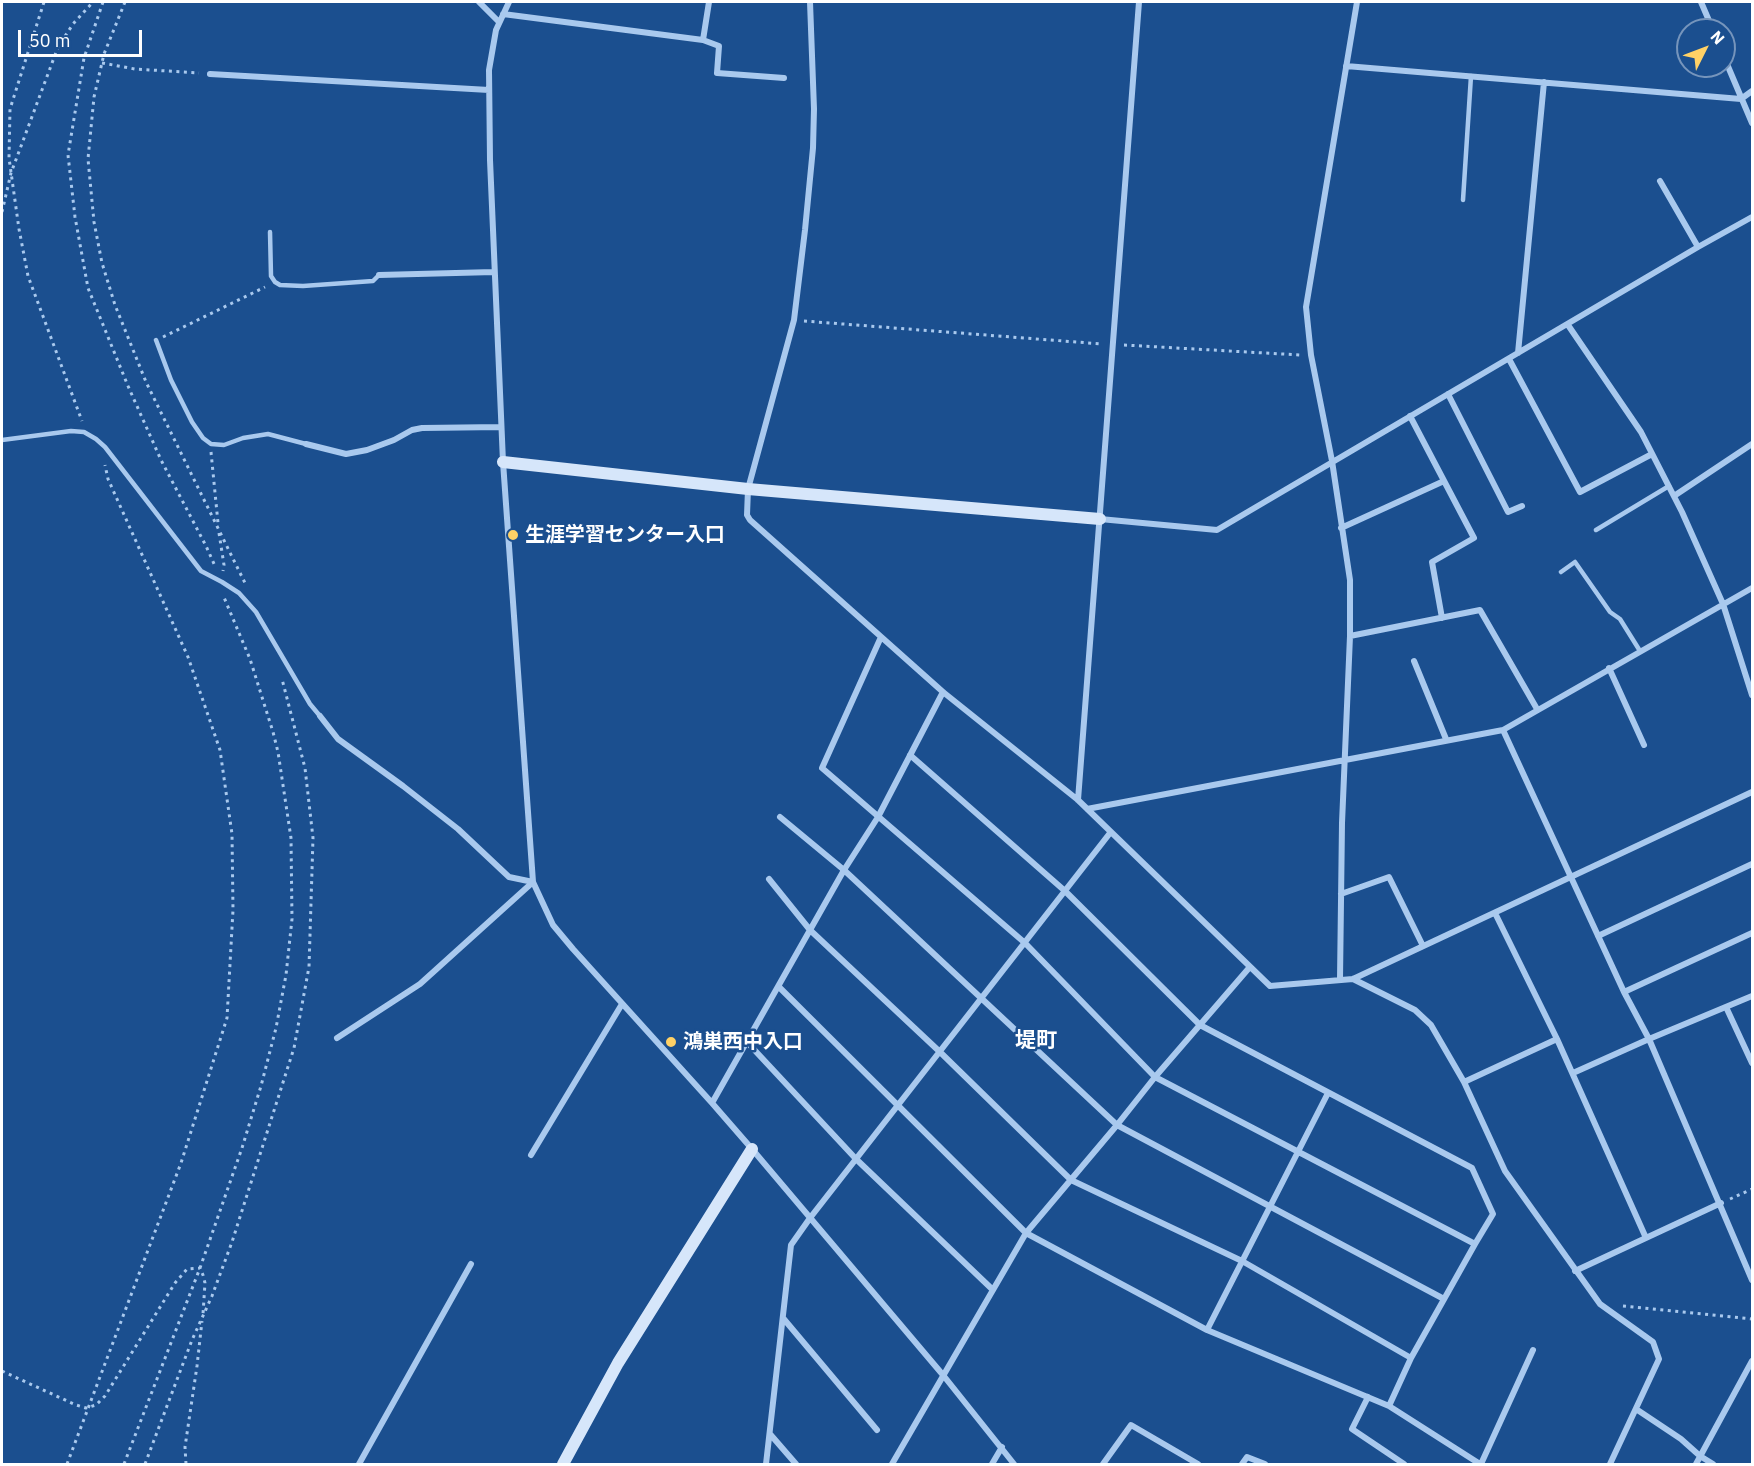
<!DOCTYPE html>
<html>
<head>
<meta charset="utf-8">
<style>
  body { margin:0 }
  #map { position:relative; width:1754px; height:1466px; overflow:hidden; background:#1b4f8f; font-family:"IBM Plex Sans",sans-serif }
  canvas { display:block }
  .frame { position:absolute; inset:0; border:3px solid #fff; pointer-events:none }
  .north { position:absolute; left:1676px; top:18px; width:60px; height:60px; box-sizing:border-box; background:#1b4f8f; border:2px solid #7695bc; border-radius:50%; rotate:48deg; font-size:16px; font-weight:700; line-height:24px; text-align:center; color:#fff }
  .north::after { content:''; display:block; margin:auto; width:21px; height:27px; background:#ffd166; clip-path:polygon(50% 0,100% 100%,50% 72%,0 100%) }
  .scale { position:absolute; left:18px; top:30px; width:124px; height:27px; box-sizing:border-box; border:3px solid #fff; border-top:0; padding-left:8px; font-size:18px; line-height:21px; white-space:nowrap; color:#fff; -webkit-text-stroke:4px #1b4f8f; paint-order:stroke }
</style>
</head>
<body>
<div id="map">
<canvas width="1754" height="1466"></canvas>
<div class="frame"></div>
<div class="north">N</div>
<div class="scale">50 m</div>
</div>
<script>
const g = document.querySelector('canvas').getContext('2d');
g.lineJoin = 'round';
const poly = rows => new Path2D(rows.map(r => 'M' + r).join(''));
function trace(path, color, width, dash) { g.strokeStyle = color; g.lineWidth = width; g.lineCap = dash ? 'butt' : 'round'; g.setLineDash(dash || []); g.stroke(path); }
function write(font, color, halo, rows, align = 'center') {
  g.font = font + ' "IBM Plex Sans","Noto Sans JP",sans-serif'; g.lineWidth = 5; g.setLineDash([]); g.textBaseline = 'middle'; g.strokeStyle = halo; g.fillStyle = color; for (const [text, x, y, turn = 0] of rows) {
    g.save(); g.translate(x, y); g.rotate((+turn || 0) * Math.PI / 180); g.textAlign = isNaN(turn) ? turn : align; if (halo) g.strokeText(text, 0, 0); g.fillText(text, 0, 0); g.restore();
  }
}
trace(poly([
  [44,2,10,109,9,158,19,229,28,276,82,421],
  [103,2,84,58,68,155,75,217,88,288,128,386,161,460,206,546,215,566],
  [125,2,104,54,94,97,88,159,94,222,102,263,115,305,146,382,245,583],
  [102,63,135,69,199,73],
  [2,212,11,173,58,47,73,24,93,2],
  [804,321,1102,344],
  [163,337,265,287],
  [1124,345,1300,355],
  [211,452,218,523],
  [219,533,224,565,223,571],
  [1730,1199,1752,1189],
  [1623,1306,1752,1319],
  [2,1371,76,1405,86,1408,96,1405,105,1396,175,1283,187,1269,200,1268,203,1275,205,1283,203,1314],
  [67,1464,181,1163,227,1018,233,910,232,834,220,750,188,657,108,479,105,465],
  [124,1464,200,1268,242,1148,261,1086,276,1028,286,975,292,919,291,838,278,752,273,732,250,659,223,595],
  [145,1464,192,1340,212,1296,232,1242,294,1048,309,967,313,838,305,768,282,679],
  [186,1464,185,1447,197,1366,202,1321]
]), '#a9c9ee', 3, [3, 4.5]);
trace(poly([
  [1463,200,1471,76],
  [270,232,271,276,275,282,280,285,303,286,373,281,379,275],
  [156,340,171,380,192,422,203,438,211,444,224,445,243,438,268,434,306,444],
  [2,440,71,431,84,432,96,439,105,447,201,571,222,582,239,593,256,612,310,704,320,716],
  [1596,530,1669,486],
  [1561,572,1575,562,1610,612,1620,619,1640,651]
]), '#a9c9ee', 4.5);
trace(poly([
  [479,2,499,22],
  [509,2,496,30,489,70,490,160,503,462,533,882,553,925,573,949,712,1103,752,1149,943,1375,1014,1464],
  [709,2,703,40,719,46,717,73,784,78],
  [810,2,814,109,813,148,805,230,794,320,748,489,747,515,750,520,943,692,1078,800,1270,986,1353,979,1752,792],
  [1701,2,1713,30],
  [503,14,703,40],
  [1724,57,1752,123],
  [1346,66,1741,99,1752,91],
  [210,74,489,90],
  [1660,181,1698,247],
  [379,275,494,272],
  [1568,325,1641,432,1682,512,1723,604,1752,695],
  [1518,353,1544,82],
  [1509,359,1580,492,1652,454],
  [1448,394,1508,512,1522,506],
  [1410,416,1474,538,1432,562,1442,618],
  [306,444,346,454,367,450,394,440,412,430,422,428,501,427],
  [1674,496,1752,444],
  [1100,519,1217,530,1698,247,1752,217],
  [1341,528,1444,481],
  [1350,636,1480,610,1537,709],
  [881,637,822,768,1025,943,1155,1077,1475,1244],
  [1414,661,1446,739],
  [1609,668,1644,745],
  [320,716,338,739,403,786,458,829,509,877,533,882],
  [1503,730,1624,992,1649,1039,1752,1280],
  [910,755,1065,891,1200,1025,1472,1168,1493,1214,1475,1244,1411,1358,1389,1406],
  [1078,800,1139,2],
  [1087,809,1503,730,1752,588],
  [780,817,844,870,1117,1125,1444,1299],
  [769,879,810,930,940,1052,1071,1180,1242,1261,1411,1358],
  [1341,894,1389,877,1423,946],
  [1495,913,1557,1039,1646,1238],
  [1598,936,1752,864],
  [1340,979,1342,823,1350,636,1350,580,1332,461,1311,355,1306,307,1357,2],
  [1353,979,1415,1010,1431,1025,1464,1082,1505,1171,1600,1304,1653,1342,1659,1359,1610,1464],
  [779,987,1026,1233,1207,1330,1389,1406,1480,1464],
  [1624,992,1752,933],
  [1726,1007,1752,1063],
  [337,1038,420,984,533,882],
  [747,1042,856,1159,993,1290],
  [1573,1073,1649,1039,1752,996],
  [1464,1082,1557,1039],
  [712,1103,844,870,878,817,943,692],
  [531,1155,622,1004],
  [1575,1271,1721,1203],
  [783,1318,877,1430],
  [1207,1330,1328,1093],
  [1368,1397,1352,1429,1404,1464],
  [1636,1409,1681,1439,1700,1456,1713,1464],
  [770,1434,796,1464],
  [359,1464,471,1264],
  [766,1464,791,1245,810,1218,1110,833],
  [892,1464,1026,1233,1117,1125,1155,1077,1249,968],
  [992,1464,1002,1447],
  [1103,1464,1131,1425,1198,1464],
  [1242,1464,1247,1457,1265,1464],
  [1481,1464,1533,1350],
  [1696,1464,1752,1361]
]), '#a9c9ee', 6);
trace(poly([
  [503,462,748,489,1100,519],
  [563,1464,618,1363,752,1149]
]), '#d6e6fa', 12);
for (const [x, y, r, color] of [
  [513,535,6,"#ffd166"],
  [671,1042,6,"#ffd166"]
]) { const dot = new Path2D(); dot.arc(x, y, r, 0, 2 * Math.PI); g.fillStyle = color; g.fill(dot); trace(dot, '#1b4f8f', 2); }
write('bold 20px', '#fff', '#1b4f8f', [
  ["生涯学習センター入口",525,535],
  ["鴻巣西中入口",683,1042]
], 'left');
write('bold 21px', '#fff', '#1b4f8f', [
  ["堤町",1036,1041]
]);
</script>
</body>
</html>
